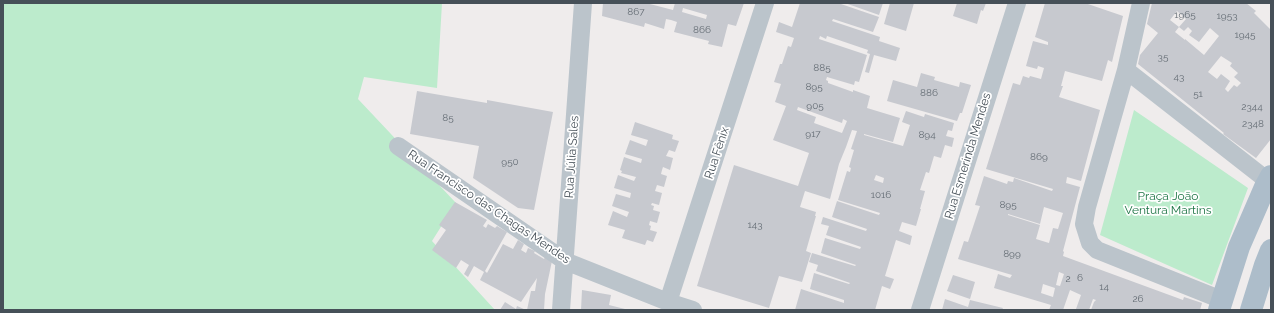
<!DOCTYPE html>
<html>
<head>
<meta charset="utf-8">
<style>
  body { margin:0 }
  #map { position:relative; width:1274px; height:313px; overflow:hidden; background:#efecec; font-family:Raleway,sans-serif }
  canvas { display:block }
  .frame { position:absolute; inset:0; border:4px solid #465058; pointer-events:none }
</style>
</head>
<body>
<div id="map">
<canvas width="1274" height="313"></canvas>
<div class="frame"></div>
</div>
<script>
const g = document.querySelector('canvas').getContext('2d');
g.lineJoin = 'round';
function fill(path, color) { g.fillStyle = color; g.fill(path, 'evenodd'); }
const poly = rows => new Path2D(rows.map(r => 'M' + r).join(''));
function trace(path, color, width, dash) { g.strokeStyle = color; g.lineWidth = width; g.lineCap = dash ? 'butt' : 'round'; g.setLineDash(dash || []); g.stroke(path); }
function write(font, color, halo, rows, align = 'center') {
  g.font = font + ' Raleway,sans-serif'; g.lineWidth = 3.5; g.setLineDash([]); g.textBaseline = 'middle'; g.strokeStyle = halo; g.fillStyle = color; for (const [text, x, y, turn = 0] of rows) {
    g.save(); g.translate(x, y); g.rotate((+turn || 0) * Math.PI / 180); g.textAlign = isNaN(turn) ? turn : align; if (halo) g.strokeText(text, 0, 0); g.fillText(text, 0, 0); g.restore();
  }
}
fill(poly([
  [3,3,442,3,437,88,364,77,358,99,456,203,432,241,495,310,3,310],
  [1134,110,1248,188,1212,285,1100,235]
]), '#bcebcc');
fill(poly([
  [603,3,646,3,673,10,675,3,744,3,736,26,728,24,722,47,708,44,709,41,674,32,677,22,671,20,666,19,664,29,645,23,644,27,602,16],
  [683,8,707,15,706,19,682,12],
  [800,3,838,3,879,17,873,32,833,19,832,21,880,37,879,41,900,48,896,61,874,55,869,73,865,72,870,54,867,53,868,50,827,36,826,39,820,36,819,39,867,55,859,82,855,81,854,85,827,77,826,80,828,81,828,83,853,92,853,90,870,96,867,108,900,118,893,142,864,134,864,135,903,146,910,125,902,122,906,111,924,117,925,114,954,123,952,131,948,130,946,136,954,138,952,147,945,145,941,158,934,156,929,173,926,172,920,190,925,191,920,209,921,209,916,226,902,222,899,231,912,236,910,245,896,240,885,276,894,279,890,289,882,286,875,310,795,310,801,289,844,303,844,300,810,289,814,273,849,284,850,283,816,271,818,265,809,262,812,253,855,266,856,265,821,253,825,238,860,249,861,247,826,235,829,226,821,224,823,217,866,231,867,229,832,217,837,201,879,215,880,213,838,200,847,171,850,172,851,168,849,167,854,150,851,149,857,131,852,130,846,147,839,164,830,199,805,191,800,207,816,212,815,216,816,216,806,251,811,253,802,282,779,276,769,308,697,286,734,165,798,186,809,153,773,140,786,106,775,102,781,84,774,82,780,64,782,64,788,46,791,47,794,38,776,32,779,22,792,27],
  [798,107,842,123,843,119,847,121,842,133,814,123,816,117,797,110],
  [876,175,884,178,883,183,874,180],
  [845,3,883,3,879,15],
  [890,3,914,3,906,31,884,24],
  [957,3,986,3,983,11,981,10,977,24,953,16],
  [1045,3,1085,3,1123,16,1112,62,1108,60,1102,81,1065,71,1061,86,1063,86,1059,97,1100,110,1081,181,1067,177,1066,183,1080,187,1063,251,1064,252,1063,256,1183,300,1184,297,1202,303,1200,310,1091,310,1094,302,1096,300,1093,299,1089,310,1079,310,1076,309,1081,295,1070,290,1063,310,1049,310,1051,305,994,288,998,274,1010,278,1012,275,958,259,964,241,968,242,980,206,975,205,984,176,1007,184,1008,181,1013,182,1014,178,1052,191,1053,189,986,169,1013,83,1020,85,1023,76,1029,78,1030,76,1041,79,1044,68,1038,66,1037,69,1026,66,1033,41,1048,45,1048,42,1035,37],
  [1044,207,1063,213,1058,229,1053,228,1049,243,1036,239,1040,225,1008,215,1008,214,1040,224],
  [1059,272,1064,274,1060,286,1056,285],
  [1043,284,1055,288,1053,297,1041,293],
  [1152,3,1246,3,1256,11,1254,13,1271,30,1271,139,1256,158,1223,134,1224,133,1138,64,1140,55,1158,33,1147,24],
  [1177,11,1186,19,1179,27,1184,31,1188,27,1192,31,1189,35,1199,42,1210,28,1219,36,1204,55,1185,39,1185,40,1175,32,1179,27,1170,20],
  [1221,56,1232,63,1230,66,1238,73,1234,77,1241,83,1237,87,1234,85,1228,92,1225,89,1230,81,1221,74,1217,79,1208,72],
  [921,73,935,77,934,80,959,87,960,82,971,85,962,113,960,113,957,121,887,101,893,80,917,87],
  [417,91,487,103,487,100,553,112,534,210,518,208,473,178,479,146,410,134],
  [635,122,673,135,672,139,679,141,675,152,669,150,666,156,673,158,670,170,663,167,662,170,661,174,667,176,664,187,657,185,655,191,662,193,659,205,652,203,651,205,654,206,653,210,660,212,657,223,650,221,649,225,651,226,650,230,657,232,653,242,647,240,645,245,622,238,625,230,608,225,613,211,627,217,629,212,612,206,616,194,630,198,631,193,614,188,618,175,634,181,636,177,621,173,622,171,620,170,624,157,641,163,642,159,625,154,630,140,646,146,648,140,631,135],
  [455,202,487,220,483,226,486,228,488,224,495,228,497,226,507,232,485,271,487,273,503,244,513,249,518,240,524,244,521,250,526,253,528,248,535,251,534,253,544,259,545,257,552,261,545,294,544,310,527,310,531,291,535,291,537,278,521,302,480,280,484,272,474,266,468,277,464,274,469,265,461,260,456,268,432,250,446,230,439,225],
  [953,275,975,282,970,299,947,291],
  [582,290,611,295,609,305,629,310,581,310],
  [945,299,968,307,970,300,1003,308,1002,310,942,310],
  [505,302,516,309,517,306,526,310,500,310]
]), '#c7c9cf');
trace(poly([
  [1141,3,1126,70,1268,181],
  [1126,70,1087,207,1084,224,1090,243,1097,250,1222,300],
  [398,146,565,261,668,302,693,310],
  [668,302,765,3],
  [561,310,583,3],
  [920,310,1017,3]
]), '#bbc4cb', 18);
trace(poly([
  [1219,310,1239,247,1265,187,1271,176],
  [1251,310,1265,265,1271,250]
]), '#adbdca', 22);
write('10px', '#666e76', null, [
  ["867",636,12],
  ["1965",1185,15],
  ["1953",1227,16],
  ["866",702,30],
  ["1945",1245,35],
  ["35",1163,57],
  ["885",822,68],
  ["43",1179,77],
  ["895",814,87],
  ["886",929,93],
  ["51",1198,94],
  ["905",815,106],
  ["2344",1252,107],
  ["85",448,118],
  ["2348",1253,124],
  ["917",813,134],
  ["894",927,135],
  ["869",1039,157],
  ["950",510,162],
  ["1016",881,195],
  ["895",1008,205],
  ["143",755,225],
  ["899",1012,254],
  ["6",1080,278],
  ["2",1068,279],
  ["14",1104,287],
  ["26",1138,299]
]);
write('12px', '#465058', '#fff', [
  ["Rua Fênix",717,153,-72],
  ["Rua Esmerinda Mendes",968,156,-73],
  ["Rua Júlia Sales",572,157,-86],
  ["Rua Francisco das Chagas Mendes",489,207,34]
]);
write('12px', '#1c7444', '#fff', [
  ["Praça João",1168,196],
  ["Ventura Martins",1168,210]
]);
</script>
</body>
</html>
